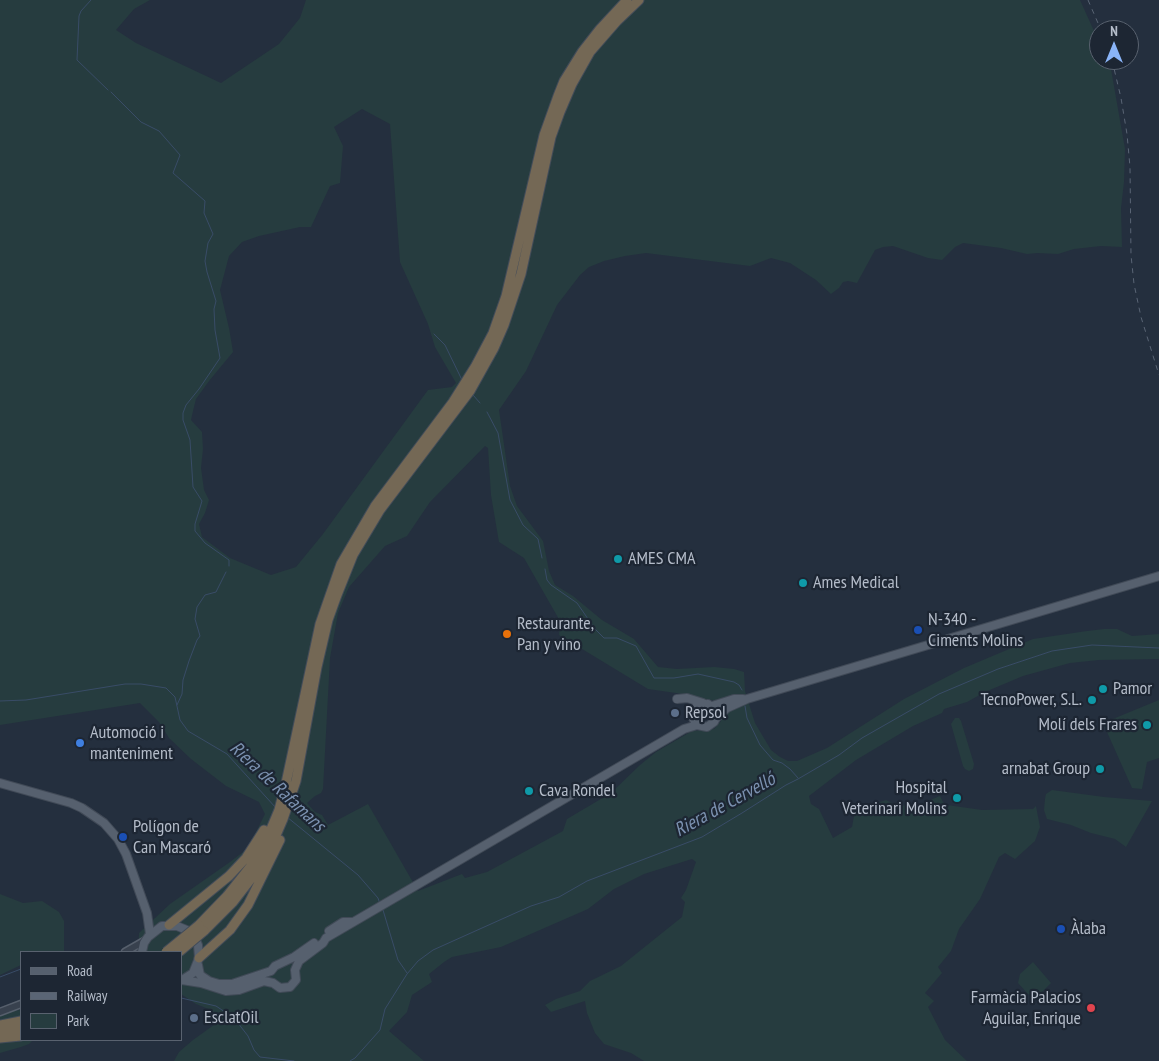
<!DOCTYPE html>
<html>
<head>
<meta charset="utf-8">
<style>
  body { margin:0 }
  #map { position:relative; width:1159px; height:1061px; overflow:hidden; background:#242f3e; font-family:"PT Sans Narrow",sans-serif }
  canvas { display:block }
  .legend { position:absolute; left:20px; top:951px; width:162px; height:90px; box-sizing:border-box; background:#1d2633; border:1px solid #59626f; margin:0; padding:6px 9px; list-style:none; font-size:15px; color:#b4bcc9 }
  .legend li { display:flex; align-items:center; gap:10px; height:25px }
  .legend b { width:25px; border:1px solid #59626f }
  .north { position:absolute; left:1089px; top:20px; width:50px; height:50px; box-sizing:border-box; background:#1d2633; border:1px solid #59626f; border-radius:50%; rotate:0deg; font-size:14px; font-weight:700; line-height:20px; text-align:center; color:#b4bcc9 }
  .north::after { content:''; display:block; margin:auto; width:18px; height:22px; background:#8ab4f8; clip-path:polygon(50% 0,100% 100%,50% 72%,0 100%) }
</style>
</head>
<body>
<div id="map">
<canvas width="1159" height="1061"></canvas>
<ul class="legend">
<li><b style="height:6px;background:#56606e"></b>Road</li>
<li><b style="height:6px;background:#5a6575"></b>Railway</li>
<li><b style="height:14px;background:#263c3f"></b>Park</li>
</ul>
<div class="north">N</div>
</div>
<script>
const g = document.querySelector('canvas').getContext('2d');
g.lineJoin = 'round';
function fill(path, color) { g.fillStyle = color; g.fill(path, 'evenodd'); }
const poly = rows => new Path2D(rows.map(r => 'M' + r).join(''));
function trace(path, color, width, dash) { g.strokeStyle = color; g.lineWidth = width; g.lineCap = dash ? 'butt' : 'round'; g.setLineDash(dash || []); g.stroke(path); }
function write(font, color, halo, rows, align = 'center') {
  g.font = font + ' "PT Sans Narrow",sans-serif'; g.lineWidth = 4.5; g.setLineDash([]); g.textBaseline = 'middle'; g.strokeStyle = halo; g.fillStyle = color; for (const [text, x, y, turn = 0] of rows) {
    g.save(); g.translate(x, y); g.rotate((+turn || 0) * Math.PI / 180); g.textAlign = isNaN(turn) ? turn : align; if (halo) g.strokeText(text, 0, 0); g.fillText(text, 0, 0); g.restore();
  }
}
fill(poly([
  [0,0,150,0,134,9,116,30,136,43,221,83,279,44,300,18,306,0,1080,0,1099,42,1099,60,1107,60,1111,69,1125,149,1124,182,1121,208,1122,247,1101,246,1074,249,1058,254,1037,253,1027,254,1001,248,963,243,955,247,942,260,928,258,893,246,883,247,875,250,857,283,848,281,843,282,839,288,831,294,816,280,790,263,771,258,750,266,646,253,625,256,604,261,589,267,580,275,557,305,526,371,499,410,510,486,517,506,543,541,549,571,555,585,573,596,602,620,634,639,658,667,677,669,714,667,734,669,744,672,745,691,755,723,771,750,780,757,788,761,797,761,827,748,904,699,964,668,1033,639,1087,631,1104,629,1117,629,1132,636,1159,634,1159,659,1099,660,1070,663,1023,676,985,692,967,702,944,709,942,713,913,726,856,760,809,796,811,804,819,809,833,838,852,827,854,816,862,808,886,800,896,805,908,806,918,805,940,796,943,802,947,805,982,810,1033,809,1036,806,1040,827,1035,841,1015,859,1005,853,999,857,980,899,959,929,951,951,938,967,942,973,925,993,934,1001,928,1007,945,1040,967,1061,644,1061,631,1053,604,1044,595,1033,587,1013,585,1001,551,1012,545,1005,556,999,580,991,590,981,621,966,682,917,685,902,681,898,686,890,696,862,692,859,644,874,614,889,588,909,501,947,452,957,444,962,429,974,432,982,412,995,407,1012,389,1031,424,1061,174,1061,179,1052,193,1040,218,1022,211,1010,196,1004,181,994,181,952,138,952,139,933,170,904,230,862,248,848,265,814,259,802,226,786,191,759,169,738,159,722,140,703,0,725],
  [362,109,390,124,400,262,428,324,435,347,456,383,452,387,428,390,323,534,296,567,271,575,230,558,202,537,199,524,205,513,209,500,204,490,201,468,203,449,202,432,191,420,193,411,196,399,209,381,233,352,229,328,220,290,229,256,242,242,259,236,300,227,311,227,330,186,340,183,343,146,334,127],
  [485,446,488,448,491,495,499,542,524,558,560,621,559,635,648,689,683,694,695,699,713,700,721,721,714,729,692,731,656,752,640,765,611,793,567,819,563,831,487,872,465,878,462,874,418,891,368,804,328,825,322,815,315,812,307,803,315,796,321,793,323,789,330,658,338,613,349,587,385,546,407,536,430,502],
  [1159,700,1159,758,1147,762,1142,789,1132,788,1103,723],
  [955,718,959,718,961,721,974,764,973,769,969,771,965,769,963,766,951,724],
  [1052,790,1104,797,1152,801,1126,847,1115,839,1091,833,1071,825,1047,819,1044,810,1045,799,1046,794],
  [0,894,23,903,42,901,59,912,64,921,64,952,21,952,21,965,0,975],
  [1033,962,1051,983,1036,998,1028,994,1018,983,1020,974],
  [21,1010,21,1040,37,1040,32,1041,29,1044,21,1047,0,1053,0,1012]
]), '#263c3f');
trace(poly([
  [91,0,81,11,79,16,77,60,108,90],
  [111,92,141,122,159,131,180,155,173,173,205,201,204,213,213,234,208,243,205,261,207,272,216,301,214,309,215,330,220,358,199,389,186,405,183,413,183,420,190,440,193,487,202,501,195,524,195,531,205,543,229,560,229,566],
  [434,334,445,345,462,380],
  [473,395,480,403],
  [487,412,498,433,510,500,523,525,538,539,542,558],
  [545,569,547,580,551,585,577,603,595,629,604,638,617,638,636,646,654,678,674,678,698,674,734,682,739,685,742,690],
  [0,701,26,700,125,684,141,684,166,688,175,697,180,720,188,731,227,754,276,808],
  [177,705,182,694,183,680,189,661,197,640,200,636,195,619,197,607,205,595,216,592,226,572],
  [745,706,747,718,760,745,773,760,782,763,790,769,798,778],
  [287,817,358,875,378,898,380,904],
  [383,910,398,960,407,973],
  [0,977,21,969],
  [181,998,216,1006,234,1018,248,1036,254,1050,260,1057,294,1061],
  [350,1061,355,1058,380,1030,385,1009,407,974,418,961,433,950,531,906,559,897,587,881,702,837,742,813,786,785,798,779,839,755,862,738,939,694,998,669,1052,651,1092,645,1159,648]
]), '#394c67', 1);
const minor = poly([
  [125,952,146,940],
  [0,1012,21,1004]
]);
const major = poly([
  [677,699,687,698,703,703],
  [712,706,734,699,743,699],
  [716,718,714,709,708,704,697,705,692,713,693,718,697,725,707,727,714,722,716,718,727,708,747,699,1159,576],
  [0,783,71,803,82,808,104,823,118,839,126,854,147,913,150,934],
  [329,931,343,922,352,922],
  [142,952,144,943,148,937,162,926,177,926,189,931,195,938,198,945,199,958,193,973,182,980],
  [198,965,200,975,209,981,219,984,232,984,271,971,275,966,294,957,314,943],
  [182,980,201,983,226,991,239,990,264,981,273,983,280,988,290,987,296,980,295,970,299,961,323,943,326,938,684,729,697,725]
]);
const highway = poly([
  [169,925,229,876,246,858,264,830],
  [199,925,227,896,250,867,266,841,279,810,286,783,320,624,341,564,375,506,453,402,475,367,493,333,506,296,544,135,558,96,564,81,582,52,600,29,627,0],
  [204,931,233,902,254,875,271,847,283,819,296,781,317,667,328,620,337,595,353,555,380,510,470,391,494,348,504,325,521,274,551,137,560,112,572,84,590,52,617,21,639,0],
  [199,958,230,930,248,905,280,840],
  [0,1025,21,1021],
  [0,1033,21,1028],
  [0,1038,21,1036]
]);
trace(minor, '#565f6c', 9);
trace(major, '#414a57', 10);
trace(highway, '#434c59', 11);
trace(minor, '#38414e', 6);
trace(major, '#56606e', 8);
trace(highway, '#746855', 9);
trace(poly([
  [1088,0,1101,30],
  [1112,60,1121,98,1127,134,1130,167,1131,255,1134,284,1141,317,1159,375]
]), '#5a6575', 1, [5, 5]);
const highwayBridge = poly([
  [166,952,199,925],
  [179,952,204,931]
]);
trace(highwayBridge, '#434c59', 11, []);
trace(highwayBridge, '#746855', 9);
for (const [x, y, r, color] of [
  [618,559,5,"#0f9aa8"],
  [803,583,5,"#0f9aa8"],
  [918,630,5,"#1a4fb4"],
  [507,634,5,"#e8710a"],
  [1103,689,5,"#0f9aa8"],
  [1092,700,5,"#0f9aa8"],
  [675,713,5,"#5c6f8a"],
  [1147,725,5,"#0f9aa8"],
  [80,743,5,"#3f7fe0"],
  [1100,769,5,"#0f9aa8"],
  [529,791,5,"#0f9aa8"],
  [957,798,5,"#0f9aa8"],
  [123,837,5,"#1a4fb4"],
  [1061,929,5,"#1a4fb4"],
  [1091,1008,5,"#e0444e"],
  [194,1018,5,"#5c6f8a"]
]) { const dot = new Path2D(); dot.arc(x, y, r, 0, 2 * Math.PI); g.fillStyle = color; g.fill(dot); trace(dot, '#1d2633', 2); }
write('18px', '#b4bcc9', '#1d2633', [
  ["AMES CMA",628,559],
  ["Ames Medical",813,583],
  ["N-340 -",928,620],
  ["Ciments Molins",928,641],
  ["Restaurante,",517,624],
  ["Pan y vino",517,645],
  ["Pamor",1113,689],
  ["TecnoPower, S.L.",1082,700,"right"],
  ["Repsol",685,713],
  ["Molí dels Frares",1137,725,"right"],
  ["Automoció i",90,733],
  ["manteniment",90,754],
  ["arnabat Group",1090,769,"right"],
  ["Hospital",947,788,"right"],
  ["Veterinari Molins",947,809,"right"],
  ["Cava Rondel",539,791],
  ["Polígon de",133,827],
  ["Can Mascaró",133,848],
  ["Àlaba",1071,929],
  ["Farmàcia Palacios",1081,998,"right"],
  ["Aguilar, Enrique",1081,1019,"right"],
  ["EsclatOil",204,1018]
], 'left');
write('italic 19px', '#7c92b1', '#1d2633', [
  ["Riera de Rafamans",277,787,43],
  ["Riera de Cervelló",725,805,-29]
]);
</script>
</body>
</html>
